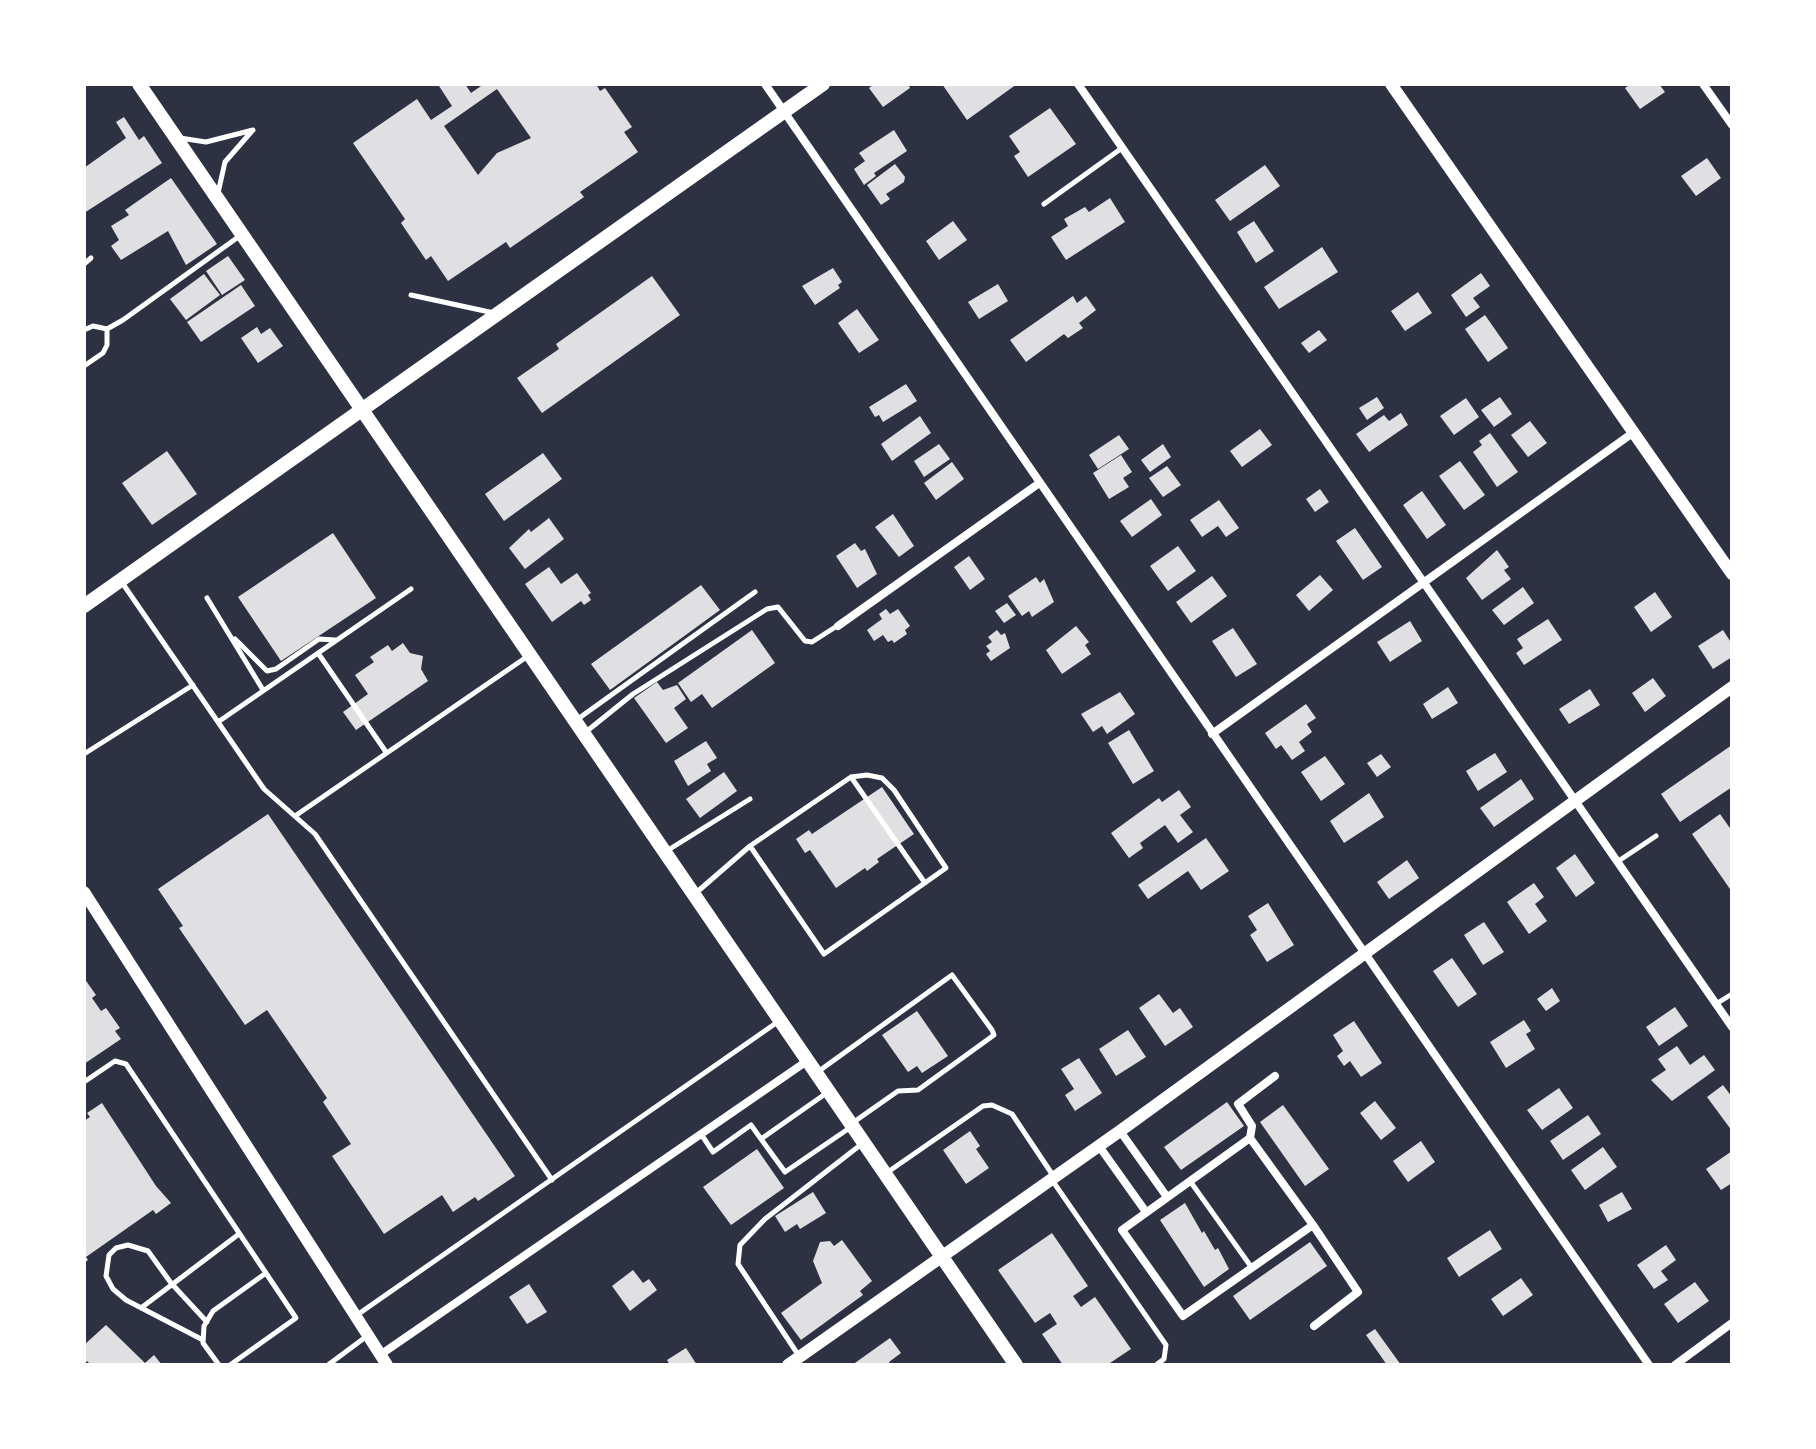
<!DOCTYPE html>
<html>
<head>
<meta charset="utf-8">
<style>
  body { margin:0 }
  #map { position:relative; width:1816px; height:1449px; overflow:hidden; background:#2d3142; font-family:Commissioner,sans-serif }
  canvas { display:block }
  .frame { position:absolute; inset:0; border:86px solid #fff; pointer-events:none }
</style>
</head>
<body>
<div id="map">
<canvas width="1816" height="1449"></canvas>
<div class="frame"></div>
</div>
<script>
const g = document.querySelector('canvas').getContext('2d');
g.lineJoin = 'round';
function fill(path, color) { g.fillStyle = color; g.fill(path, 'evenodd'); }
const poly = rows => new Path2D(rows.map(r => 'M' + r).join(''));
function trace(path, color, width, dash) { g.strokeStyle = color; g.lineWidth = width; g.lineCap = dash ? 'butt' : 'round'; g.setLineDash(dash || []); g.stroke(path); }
fill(poly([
  [442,84,465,84,471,93,484,84,596,84,600,91,605,88,632,127,624,132,638,152,580,192,584,197,510,248,506,242,448,281,431,256,426,260,401,223,405,219,353,143,417,99,431,120,452,106,439,86],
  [497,89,531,138,497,153,478,175,444,126],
  [874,84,908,84,910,88,883,107,869,88],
  [942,84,1017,84,967,120],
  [1631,84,1659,84,1665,92,1640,109,1625,88],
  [1050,108,1076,144,1028,177,1014,156,1020,152,1009,136],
  [124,117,139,140,144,136,162,163,84,213,84,168,126,138,116,122],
  [894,130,907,151,874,173,876,176,864,185,854,169,865,161,859,153],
  [1707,158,1721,178,1696,196,1681,176],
  [895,164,905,177,904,182,886,194,890,199,881,205,867,185],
  [1265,165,1280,186,1230,221,1215,200],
  [171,178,217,244,186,265,168,231,121,260,111,246,119,240,111,226,129,215,125,210],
  [1110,198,1125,222,1066,260,1051,237,1068,226,1064,219,1085,207,1089,212],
  [953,221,967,240,939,260,926,241],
  [1254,221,1274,251,1256,263,1237,232],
  [1322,247,1338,272,1279,309,1264,287],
  [228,256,245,280,222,295,206,271],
  [833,268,842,282,838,285,840,288,815,305,802,286],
  [1481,273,1490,286,1473,298,1480,307,1466,317,1451,295],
  [204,274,220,295,186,320,170,299],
  [652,276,680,315,542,413,517,378,559,349,556,344],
  [998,284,1008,301,979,319,968,302],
  [241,285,255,306,201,342,187,322],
  [1418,292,1432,313,1405,331,1391,311],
  [1073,296,1077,303,1086,296,1096,310,1079,323,1083,328,1068,338,1064,334,1026,362,1010,340],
  [857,309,879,340,859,353,838,323],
  [1485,315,1508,348,1488,362,1465,329],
  [257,327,261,334,270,328,283,346,258,363,241,338],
  [1319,330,1327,340,1309,353,1301,343],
  [906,384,917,401,883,422,879,415,875,417,869,407],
  [1377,397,1384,408,1367,420,1359,408],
  [1500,397,1512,414,1494,427,1481,410],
  [1466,398,1479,417,1454,435,1440,416],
  [1401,413,1408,425,1369,452,1356,434,1384,415,1389,421],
  [920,416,931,433,892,461,881,444],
  [1530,421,1547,443,1528,457,1511,435],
  [1260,429,1272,445,1242,467,1230,451],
  [1490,433,1518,472,1497,487,1473,452,1482,445,1479,441],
  [1119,435,1129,449,1098,469,1089,455],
  [939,444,950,459,924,477,914,461],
  [1163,444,1171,457,1150,472,1141,460],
  [167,451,197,494,152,525,122,483],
  [543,453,562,479,504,521,485,494],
  [1121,455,1132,472,1123,478,1129,487,1109,499,1093,473],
  [1460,461,1485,495,1464,510,1439,476],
  [952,462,964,479,936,500,924,483],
  [1167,466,1181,485,1163,497,1149,478],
  [1320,489,1329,502,1315,512,1306,499],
  [1422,491,1446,525,1427,539,1403,505],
  [1151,499,1162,515,1132,537,1120,521],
  [1219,500,1239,528,1226,537,1218,526,1202,537,1190,520],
  [893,514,914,546,899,557,875,527],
  [549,518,564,539,525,569,509,548,529,529,531,532],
  [1355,528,1382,567,1363,580,1336,541],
  [333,533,376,598,281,661,238,597],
  [855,543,861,551,865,549,877,574,857,588,836,556],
  [1178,546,1196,571,1168,591,1150,566],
  [1497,550,1509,567,1504,570,1511,579,1482,600,1466,578],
  [969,556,985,579,970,590,954,567],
  [549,567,561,584,577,573,591,593,588,595,591,600,584,605,581,601,552,622,525,584],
  [1320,575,1333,590,1309,611,1296,595],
  [1212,576,1227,596,1191,623,1176,602],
  [1036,577,1040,583,1044,579,1054,602,1032,617,1029,611,1022,616,1008,596],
  [701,585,720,610,610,690,591,664],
  [1523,587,1534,603,1504,625,1492,610],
  [1655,592,1672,617,1651,632,1634,607],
  [1007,603,1016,615,1004,623,995,611],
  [886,609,890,614,898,609,910,626,905,630,907,634,894,643,892,640,888,642,883,635,874,641,867,630,882,619,879,614],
  [1548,619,1562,640,1524,665,1516,653,1523,648,1517,639],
  [1410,621,1422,641,1390,662,1377,642],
  [1076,626,1089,642,1085,645,1091,654,1062,674,1046,650],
  [1233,628,1257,664,1236,677,1212,641],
  [752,630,775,663,712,708,702,694,691,702,678,683],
  [997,630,1001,635,1005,633,1010,648,991,661,986,654,990,651,986,646,992,642,988,637],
  [1723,630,1732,644,1732,657,1713,669,1698,646],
  [403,643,410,653,423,656,421,669,428,681,356,730,343,712,368,694,355,675,374,662,370,657,388,645,392,651],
  [1653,678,1666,696,1645,712,1632,693],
  [657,682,663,690,677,685,686,699,674,708,688,728,666,743,634,698],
  [1448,687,1458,703,1432,719,1423,704],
  [1590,689,1600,705,1569,724,1559,709],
  [1120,692,1135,714,1107,734,1102,726,1093,732,1081,714],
  [1306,704,1316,718,1307,724,1312,732,1299,742,1305,751,1292,760,1281,745,1276,749,1265,733],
  [1129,730,1154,771,1133,784,1108,743],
  [706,741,717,758,707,764,711,771,688,786,674,761],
  [1732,745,1732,787,1680,822,1661,794],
  [1495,753,1507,772,1478,791,1466,771],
  [1381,754,1391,767,1377,777,1367,763],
  [1325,756,1345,784,1321,801,1301,772],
  [724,772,737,791,700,818,686,799],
  [1521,779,1534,799,1494,827,1480,808],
  [882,787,914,834,877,859,879,862,867,871,865,868,836,888,810,850,805,853,796,839,809,830,812,834],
  [1179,790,1191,807,1180,815,1193,832,1178,843,1165,825,1140,843,1143,848,1129,858,1111,833,1159,798,1162,802],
  [1369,793,1384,817,1344,843,1330,821],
  [268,814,515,1176,478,1201,475,1197,453,1212,442,1195,384,1234,332,1156,351,1144,323,1102,327,1098,267,1010,245,1025,179,928,183,926,158,889],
  [1720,814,1732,831,1732,892,1692,834],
  [1206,838,1229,871,1201,890,1188,871,1148,899,1138,885],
  [1575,854,1595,883,1576,897,1556,868],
  [1407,860,1419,878,1389,899,1377,882],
  [1534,883,1544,897,1535,904,1547,921,1529,934,1507,902],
  [1268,903,1294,945,1267,962,1250,935,1257,930,1248,916],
  [1484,922,1504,952,1483,965,1464,935],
  [1452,958,1477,994,1458,1007,1433,971],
  [84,978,96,995,92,998,101,1011,106,1008,120,1028,115,1031,121,1039,84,1064],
  [1552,988,1560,1001,1546,1011,1537,999],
  [1159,994,1173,1013,1180,1008,1193,1027,1165,1046,1139,1008],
  [1675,1007,1688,1026,1659,1046,1646,1027],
  [917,1011,948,1056,922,1073,917,1066,908,1072,882,1035],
  [1524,1020,1531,1031,1526,1034,1535,1049,1506,1068,1490,1042],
  [1354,1021,1382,1063,1361,1077,1350,1061,1344,1066,1337,1056,1343,1051,1333,1035],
  [1128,1030,1146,1057,1116,1076,1099,1049],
  [1677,1046,1690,1065,1704,1055,1715,1070,1672,1101,1651,1080,1666,1070,1658,1059],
  [1079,1058,1102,1093,1075,1111,1065,1095,1074,1089,1061,1069],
  [1723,1085,1732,1097,1732,1131,1707,1097],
  [1559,1088,1573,1108,1542,1130,1527,1110],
  [1375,1101,1396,1128,1381,1140,1360,1113],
  [1227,1102,1244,1126,1181,1170,1164,1147],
  [102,1103,156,1186,171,1203,156,1214,153,1210,86,1257,88,1260,84,1263,84,1121,90,1117,87,1113],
  [1283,1105,1329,1169,1305,1186,1260,1122],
  [1588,1115,1601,1134,1563,1160,1550,1141],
  [970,1131,980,1146,976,1149,989,1168,966,1184,943,1150],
  [1421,1141,1435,1162,1408,1182,1393,1161],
  [1603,1147,1617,1167,1585,1190,1571,1170],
  [757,1149,784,1188,731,1225,703,1187],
  [1732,1151,1732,1183,1721,1190,1706,1169],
  [813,1192,826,1213,800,1229,797,1224,785,1232,775,1216],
  [1622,1192,1632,1209,1608,1222,1599,1205],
  [1185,1203,1202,1233,1204,1231,1215,1250,1218,1248,1229,1269,1204,1287,1160,1220],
  [1490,1230,1502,1249,1459,1277,1447,1258],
  [1052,1233,1088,1286,1073,1296,1081,1307,1095,1297,1131,1349,1107,1365,1063,1365,1042,1334,1057,1324,1050,1313,1035,1323,998,1270],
  [842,1240,872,1281,860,1291,863,1295,801,1340,781,1313,822,1283,813,1261,820,1242,830,1241,834,1246],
  [1310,1242,1327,1266,1250,1320,1233,1296],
  [1666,1245,1676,1260,1661,1271,1668,1280,1654,1289,1637,1265],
  [633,1270,643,1283,649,1279,657,1290,630,1311,612,1286],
  [1521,1278,1533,1295,1503,1316,1491,1299],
  [1695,1282,1709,1301,1678,1323,1664,1304],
  [529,1284,547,1312,527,1324,509,1297],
  [106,1325,145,1363,154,1355,162,1365,91,1365,87,1361,84,1364,84,1345],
  [1375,1329,1401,1365,1387,1365,1366,1335],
  [890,1338,901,1353,889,1362,891,1365,852,1365],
  [686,1348,697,1365,670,1365,667,1360]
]), '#e0e0e3');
trace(poly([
  [180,138,206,142,253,130],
  [218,193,225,162,252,131],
  [1044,204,1122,148],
  [84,264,91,258],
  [411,295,494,313],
  [84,330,93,326,107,329,123,320,241,235],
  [84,366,103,353,107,345,107,329],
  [121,581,264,789,315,834,552,1180],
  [207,598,263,690],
  [235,639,267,671,276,669,319,639,335,640],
  [318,653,386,752],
  [575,721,755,592],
  [218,722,411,589],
  [587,731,633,694,767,609,778,607,805,641,812,642,837,626],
  [84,754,193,685],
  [851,777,925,883],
  [295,816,528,656],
  [665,852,750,799],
  [1617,862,1656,836],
  [697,892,750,846,851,777,867,775,882,778,894,790,946,868,824,954,750,846],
  [1716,1004,1732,994],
  [819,1071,952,975,992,1030,994,1035,918,1090,898,1091,851,1124],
  [84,1082,115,1061,126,1064,296,1318,230,1365],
  [701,1134,713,1152,751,1125,761,1139,828,1092],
  [761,1139,785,1172,851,1127],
  [885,1174,983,1106,992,1105,1012,1114,1054,1177],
  [1052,1180,1166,1345,1164,1359,1156,1365],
  [1190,1181,1252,1268],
  [141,1308,239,1234],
  [357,1315,779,1021],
  [203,1340,126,1300,113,1289,106,1276,109,1255,116,1248,128,1245,148,1251,171,1283,207,1322],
  [799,1356,738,1264,740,1245,765,1219,863,1143],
  [219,1365,203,1343,204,1326,213,1311,266,1273],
  [328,1365,367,1336]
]), '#fff', 5);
trace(poly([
  [765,84,1649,1365],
  [1078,84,1732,1027],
  [1703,84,1732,125],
  [838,626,1038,484],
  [1212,734,1634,432],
  [1120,1131,1167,1197],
  [1250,1138,1313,1225,1183,1316,1122,1230,1250,1138],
  [1250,1138,1252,1126,1238,1104,1275,1076],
  [1099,1146,1146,1212],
  [1313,1225,1358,1292,1314,1326],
  [380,1355,807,1061],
  [1675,1365,1732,1323]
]), '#fff', 8);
trace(poly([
  [1391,84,1732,574],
  [84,892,387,1365],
  [788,1365,1120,1131,1732,687]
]), '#fff', 12);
trace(poly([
  [84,606,823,84]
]), '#fff', 14);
trace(poly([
  [139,84,1016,1365]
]), '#fff', 14);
</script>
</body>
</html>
